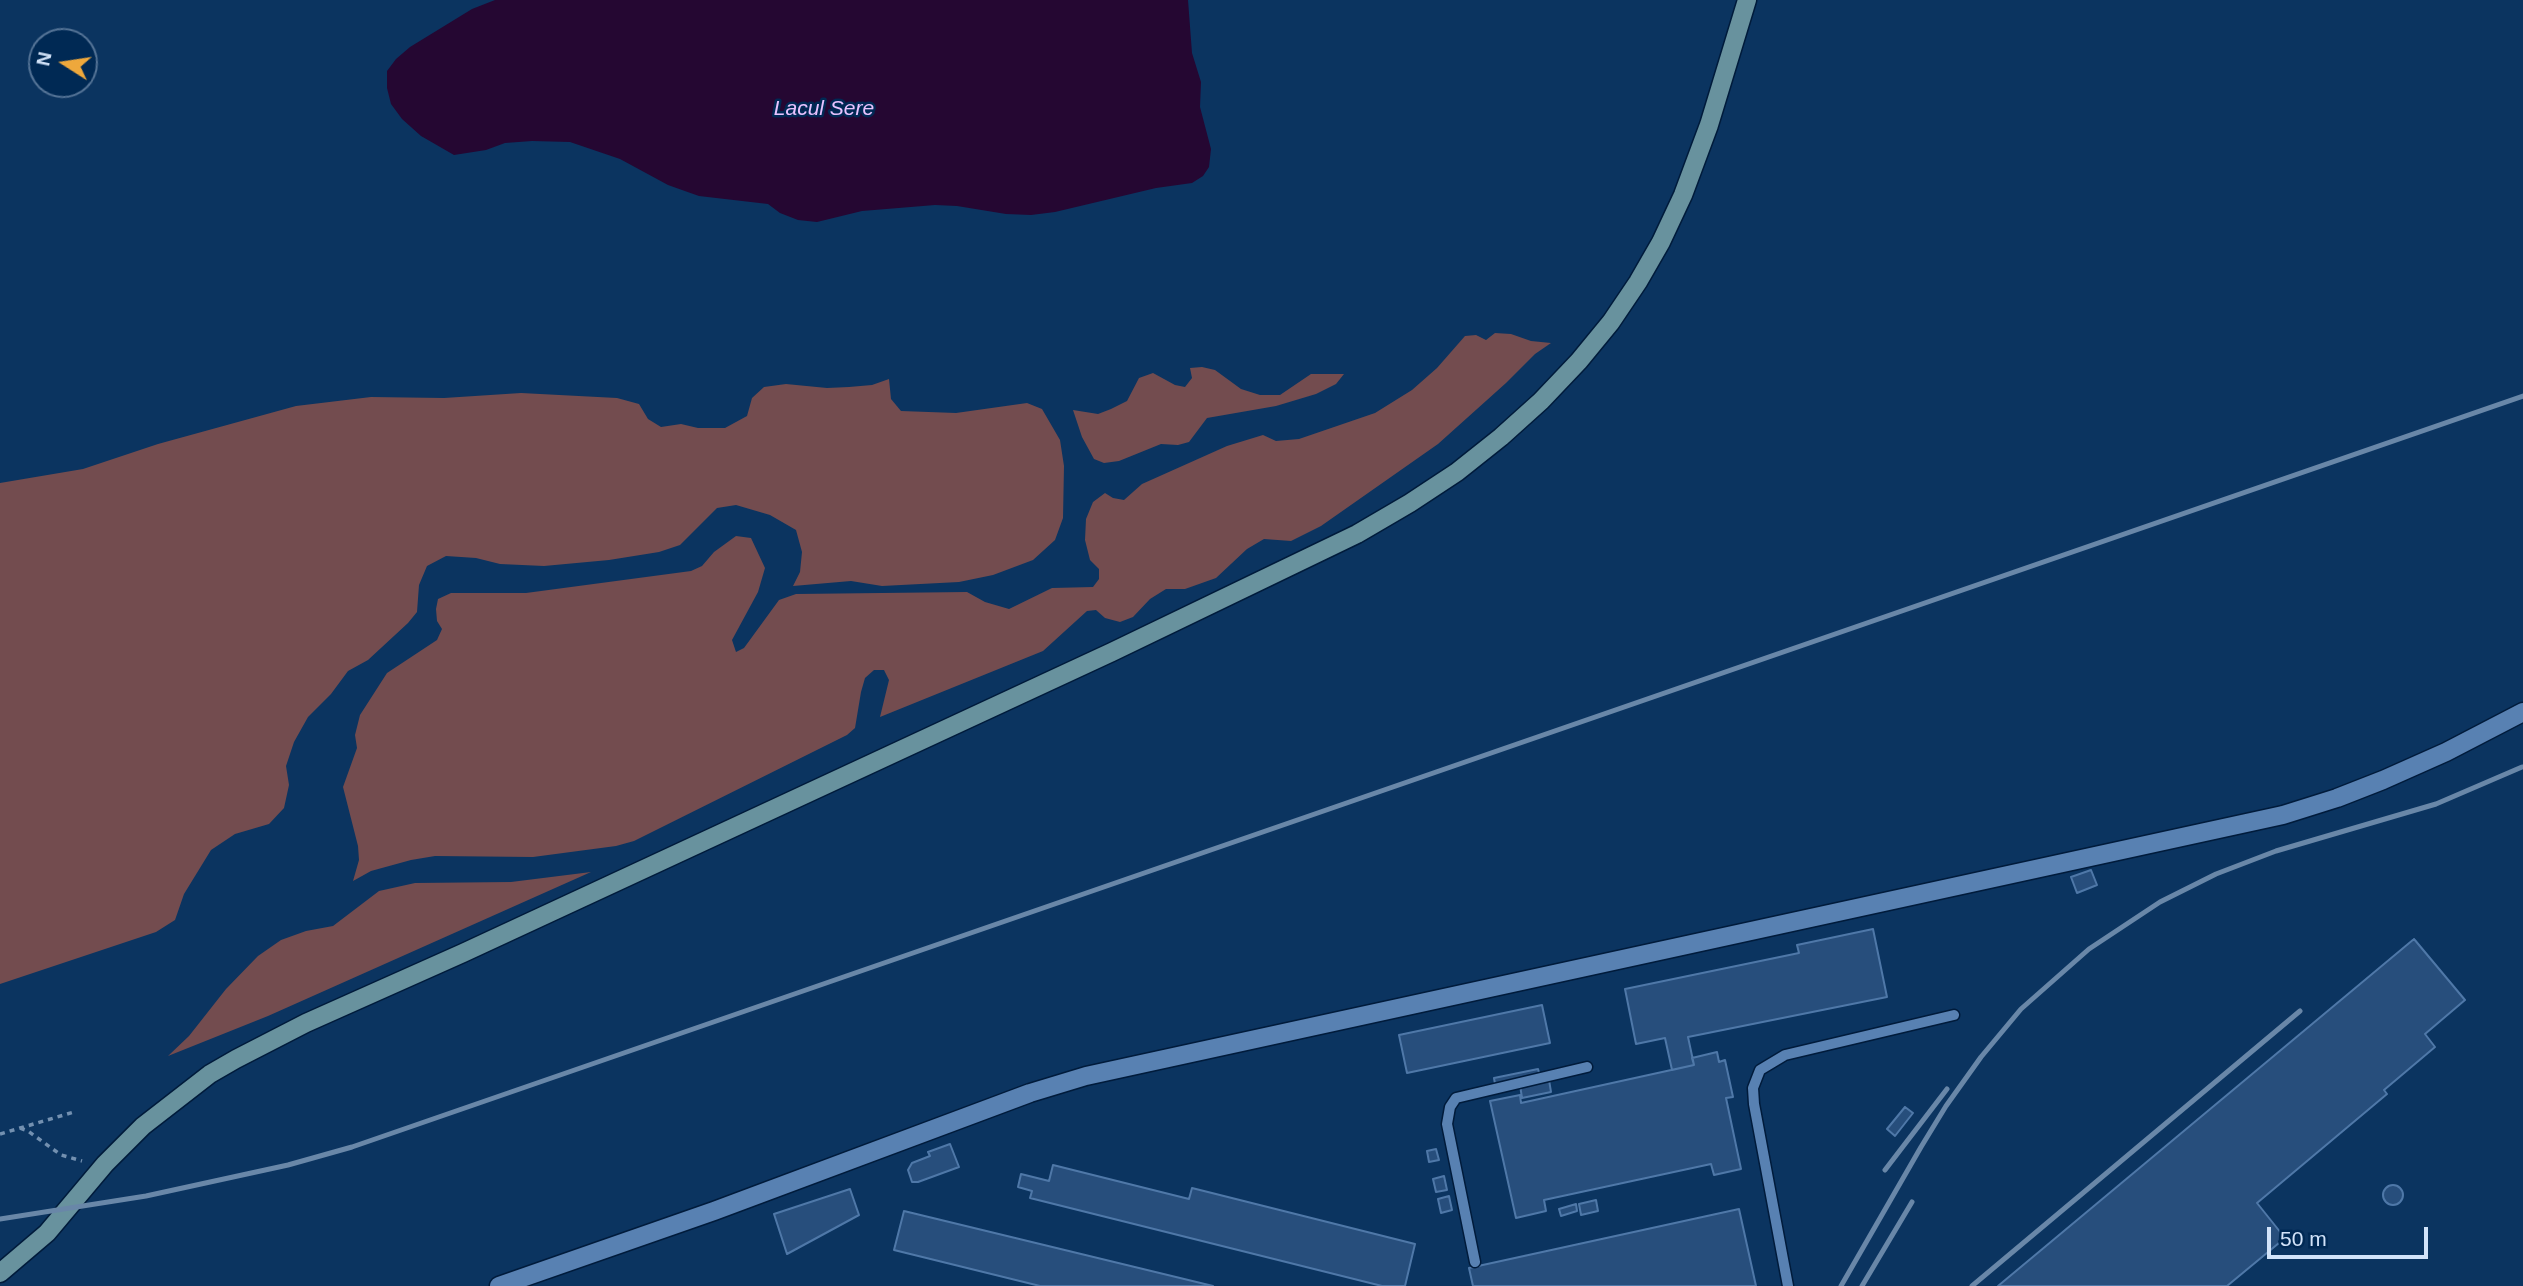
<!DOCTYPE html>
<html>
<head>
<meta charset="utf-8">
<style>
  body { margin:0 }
  #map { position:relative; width:2523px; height:1286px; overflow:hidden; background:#0b3460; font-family:Arial,sans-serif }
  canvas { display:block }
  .north { position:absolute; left:28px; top:28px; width:70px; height:70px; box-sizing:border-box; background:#002954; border:2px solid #547396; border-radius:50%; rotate:282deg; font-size:19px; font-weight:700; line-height:28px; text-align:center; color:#d2e3f9 }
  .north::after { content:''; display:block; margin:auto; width:24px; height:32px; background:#eea83c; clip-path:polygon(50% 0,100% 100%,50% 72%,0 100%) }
  .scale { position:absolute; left:2267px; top:1227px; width:161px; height:32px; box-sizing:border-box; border:4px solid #d2e3f9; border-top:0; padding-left:9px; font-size:21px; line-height:24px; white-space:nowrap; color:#d2e3f9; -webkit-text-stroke:5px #002954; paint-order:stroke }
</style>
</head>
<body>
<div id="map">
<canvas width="2523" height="1286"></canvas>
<div class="north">N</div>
<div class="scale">50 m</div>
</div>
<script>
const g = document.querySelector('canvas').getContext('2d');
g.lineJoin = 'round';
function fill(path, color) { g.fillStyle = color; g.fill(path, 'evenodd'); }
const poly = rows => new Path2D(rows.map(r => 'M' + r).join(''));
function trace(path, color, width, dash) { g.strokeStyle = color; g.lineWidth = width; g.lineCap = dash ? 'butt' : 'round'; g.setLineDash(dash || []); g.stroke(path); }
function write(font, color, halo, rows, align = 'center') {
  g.font = font + ' Arial,sans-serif'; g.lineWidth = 5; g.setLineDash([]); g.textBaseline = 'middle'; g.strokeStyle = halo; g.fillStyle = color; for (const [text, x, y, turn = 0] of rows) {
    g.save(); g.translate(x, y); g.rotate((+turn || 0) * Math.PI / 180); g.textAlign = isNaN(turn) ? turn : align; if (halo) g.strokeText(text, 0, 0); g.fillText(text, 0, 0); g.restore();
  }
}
fill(poly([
  [1495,333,1511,334,1531,341,1551,343,1535,354,1506,383,1438,444,1321,526,1291,541,1264,539,1247,549,1216,578,1185,589,1166,589,1150,599,1133,617,1120,622,1105,618,1096,610,1087,611,1043,651,880,717,889,680,884,670,874,670,865,678,861,692,855,728,847,735,634,841,616,846,533,857,435,856,411,860,371,871,353,881,359,860,358,846,343,787,357,748,355,735,360,715,387,673,437,640,442,629,437,621,436,609,438,599,451,593,526,593,691,571,702,566,714,552,736,536,751,538,765,568,758,592,732,640,736,652,744,648,779,600,796,594,967,592,985,602,1009,609,1052,588,1093,587,1099,579,1099,569,1090,560,1085,540,1086,519,1093,502,1105,493,1113,498,1124,500,1142,484,1227,446,1263,435,1276,441,1299,439,1375,413,1412,390,1437,368,1465,336,1476,335,1486,340],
  [1202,367,1215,370,1241,389,1260,395,1280,395,1311,374,1344,374,1336,384,1316,394,1276,406,1207,418,1189,442,1178,445,1161,444,1119,461,1104,463,1094,459,1082,437,1073,410,1098,414,1111,409,1127,401,1139,378,1153,373,1175,385,1185,387,1192,378,1190,368],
  [889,379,891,399,901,411,956,413,1027,403,1042,409,1060,440,1064,466,1063,518,1055,540,1033,560,993,575,959,582,882,586,851,581,793,586,800,572,802,552,796,530,770,515,736,505,717,508,680,545,659,552,609,560,544,566,500,564,476,558,446,556,427,566,419,585,417,612,408,623,368,660,348,671,331,694,308,717,294,742,286,766,289,785,284,808,269,824,235,834,211,850,184,894,175,920,156,932,0,984,0,483,83,469,158,444,296,406,371,397,444,398,521,393,617,398,639,404,648,419,661,427,681,424,698,428,725,428,747,416,752,398,764,387,786,384,827,388,849,387,872,385],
  [591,872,268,1016,168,1056,189,1036,226,989,258,956,281,940,306,931,333,926,379,891,415,883,511,882]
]), '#734c4f');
fill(poly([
  [495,0,1188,0,1192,53,1201,82,1200,107,1211,149,1209,167,1203,176,1192,183,1156,188,1055,212,1031,215,1006,214,957,206,935,205,862,211,817,222,798,220,780,213,768,204,699,196,682,190,668,185,620,159,570,142,532,141,505,143,486,150,454,155,421,136,402,119,391,104,387,88,387,71,396,59,410,47,472,9]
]), '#250732');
const building = poly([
  [2091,870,2097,885,2077,893,2071,877,2091,870],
  [1873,929,1887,997,1688,1037,1694,1065,1672,1070,1665,1038,1636,1044,1625,989,1799,953,1797,945,1873,929],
  [2414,939,2465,1000,2425,1034,2435,1047,2384,1090,2387,1094,2257,1203,2285,1238,2227,1286,1998,1286,2414,939],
  [1542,1005,1550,1043,1407,1073,1399,1035,1542,1005],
  [1717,1052,1719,1062,1725,1060,1733,1097,1726,1098,1741,1169,1714,1175,1711,1164,1544,1200,1546,1211,1516,1218,1490,1101,1520,1095,1521,1103,1694,1065,1692,1058,1717,1052],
  [1538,1069,1540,1076,1548,1074,1551,1092,1522,1098,1520,1085,1496,1090,1494,1078,1538,1069],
  [1905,1107,1913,1113,1895,1136,1887,1129,1905,1107],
  [950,1144,959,1167,918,1182,912,1182,908,1170,912,1163,930,1156,928,1152,950,1144],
  [1436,1149,1439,1160,1429,1162,1427,1151,1436,1149],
  [1053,1165,1189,1199,1192,1188,1415,1244,1405,1286,1382,1286,1030,1198,1032,1191,1018,1187,1021,1174,1049,1181,1053,1165],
  [1444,1176,1447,1190,1436,1192,1433,1179,1444,1176],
  '2383 1195a10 10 0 1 1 20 0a10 10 0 1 1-20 0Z',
  [850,1189,859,1215,787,1254,774,1214,850,1189],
  [1449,1196,1452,1210,1441,1213,1438,1199,1449,1196],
  [1596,1200,1598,1211,1581,1215,1579,1204,1596,1200],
  [1576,1204,1577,1211,1561,1216,1559,1209,1576,1204],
  [1739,1209,1756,1286,1473,1286,1469,1268,1739,1209],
  [904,1211,1213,1286,1040,1286,894,1250,904,1211]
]);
fill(building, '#274e7c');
trace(building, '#4f78a8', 2);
const service = poly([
  [1475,1262,1447,1124,1450,1107,1456,1098,1587,1067],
  [1788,1286,1754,1104,1753,1088,1760,1070,1785,1055,1954,1015]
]);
const tertiary = poly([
  [499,1286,714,1211,1030,1093,1086,1076,2283,815,2337,798,2383,780,2446,752,2523,712]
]);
const secondary = poly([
  [0,1273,47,1233,105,1164,143,1126,210,1074,236,1059,306,1023,463,953,1112,652,1357,534,1410,503,1457,472,1501,437,1541,401,1579,361,1611,322,1638,282,1661,242,1683,195,1709,125,1747,0]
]);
trace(service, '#001b3b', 13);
trace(tertiary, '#001b3b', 21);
trace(secondary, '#001b3b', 21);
trace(poly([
  [20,1128,28,1131,61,1155,82,1161],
  [0,1134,74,1112]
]), '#7390b0', 3.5, [5, 5]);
trace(service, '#5881b2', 10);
trace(tertiary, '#5881b2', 18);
trace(secondary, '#68929e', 18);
trace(poly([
  [1885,1170,1947,1089],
  [0,1219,146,1196,288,1165,352,1147,2523,396],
  [1841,1286,1921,1147,1946,1106,1981,1057,2021,1009,2089,949,2160,902,2216,874,2276,851,2436,804,2522,767],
  [1862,1286,1912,1202],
  [1972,1286,2300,1011]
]), '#6987a8', 5);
write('italic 21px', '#e9c2fe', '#002954', [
  ["Lacul Sere",824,109]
]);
</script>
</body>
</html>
